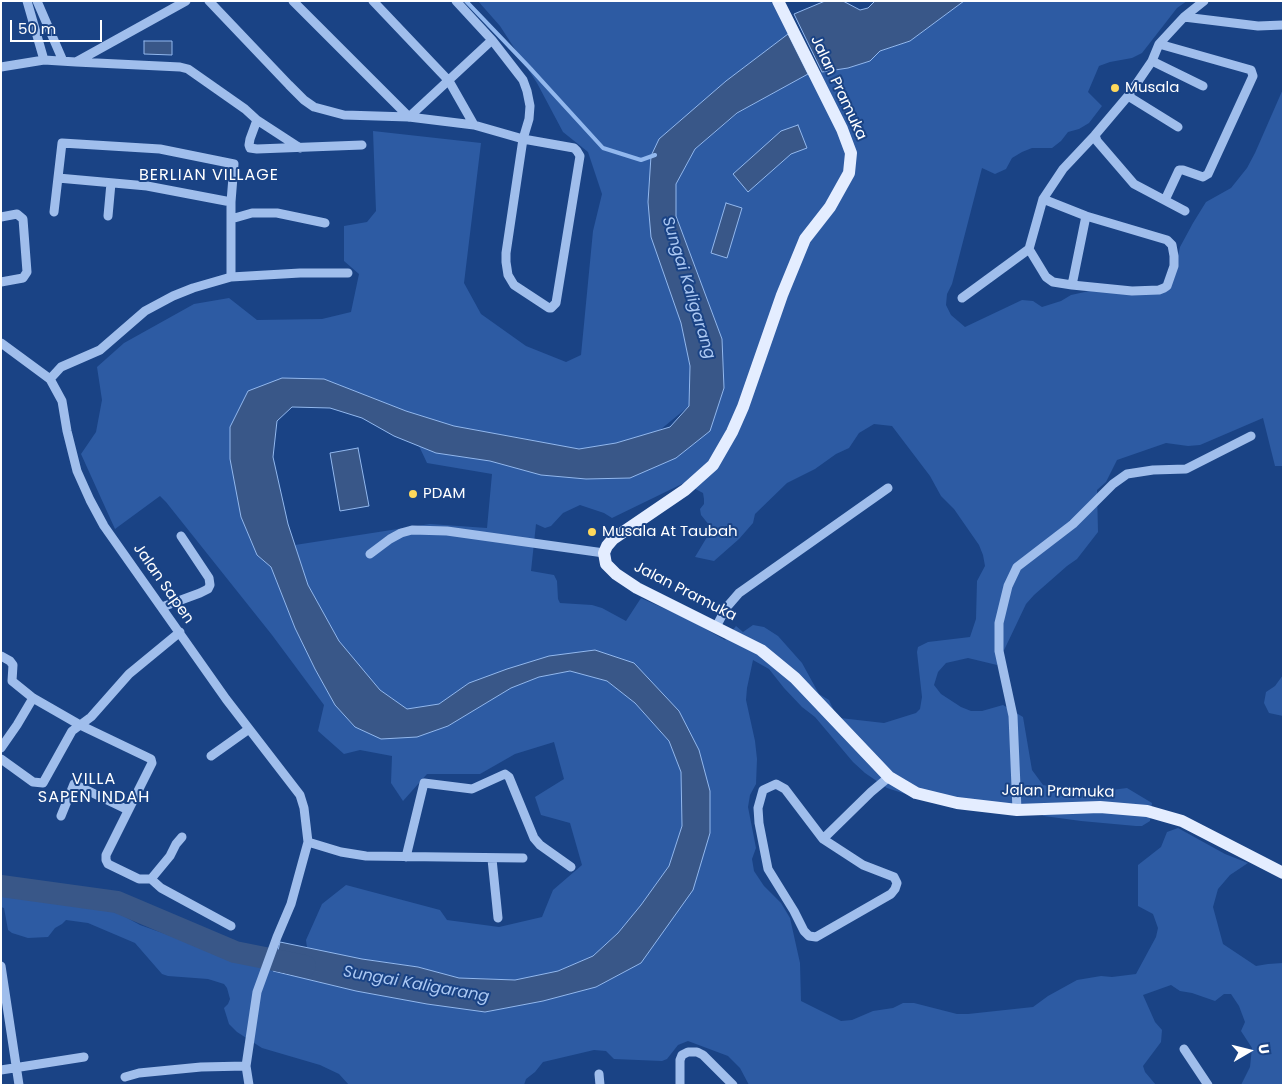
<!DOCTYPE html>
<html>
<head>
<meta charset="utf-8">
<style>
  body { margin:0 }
  #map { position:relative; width:1284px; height:1086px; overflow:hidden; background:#1a4385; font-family:Poppins,sans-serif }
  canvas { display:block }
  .frame { position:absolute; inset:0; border:2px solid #fff; pointer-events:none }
  .north { position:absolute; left:1224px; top:1026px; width:50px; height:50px; -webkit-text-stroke:4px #1a4385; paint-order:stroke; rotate:82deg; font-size:14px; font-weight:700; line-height:20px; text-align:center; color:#fff }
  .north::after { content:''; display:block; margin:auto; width:18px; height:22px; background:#fff; clip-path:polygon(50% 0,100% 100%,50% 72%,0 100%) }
  .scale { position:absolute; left:10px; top:20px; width:92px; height:22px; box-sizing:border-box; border:2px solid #fff; border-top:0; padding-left:6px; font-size:15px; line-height:18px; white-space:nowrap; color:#fff; -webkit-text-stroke:4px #1a4385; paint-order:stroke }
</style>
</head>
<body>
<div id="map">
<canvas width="1284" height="1086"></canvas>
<div class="frame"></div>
<div class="north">U</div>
<div class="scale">50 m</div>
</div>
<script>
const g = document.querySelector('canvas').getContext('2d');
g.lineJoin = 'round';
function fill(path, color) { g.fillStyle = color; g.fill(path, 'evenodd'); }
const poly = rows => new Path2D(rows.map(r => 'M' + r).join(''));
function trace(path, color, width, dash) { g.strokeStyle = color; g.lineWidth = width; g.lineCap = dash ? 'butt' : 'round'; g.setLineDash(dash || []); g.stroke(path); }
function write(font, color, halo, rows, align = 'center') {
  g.font = font + ' Poppins,sans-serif'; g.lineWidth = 4; g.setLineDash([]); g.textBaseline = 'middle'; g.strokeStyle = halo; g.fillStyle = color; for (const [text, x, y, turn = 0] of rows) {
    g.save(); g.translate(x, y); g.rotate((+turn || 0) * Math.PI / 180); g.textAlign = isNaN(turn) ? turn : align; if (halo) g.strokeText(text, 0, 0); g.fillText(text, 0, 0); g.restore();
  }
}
fill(poly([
  [478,1,771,1,788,34,726,81,662,137,669,285,681,323,690,366,689,406,660,430,616,443,579,449,454,426,406,411,324,379,282,378,241,517,257,554,271,567,295,628,315,669,335,705,355,727,417,737,448,726,511,688,539,677,570,671,607,681,635,703,669,741,681,772,682,826,669,866,641,905,618,933,593,956,558,971,515,980,459,978,418,967,362,959,307,948,306,940,322,904,346,885,440,910,447,920,499,927,542,917,553,890,582,865,570,823,541,815,535,797,564,779,554,742,515,754,480,774,427,774,403,801,391,783,392,756,360,750,344,754,318,731,324,705,272,635,166,502,160,496,115,529,81,454,96,432,102,400,97,367,124,343,194,304,229,298,257,320,322,319,351,312,359,274,344,261,344,226,367,222,376,211,373,131,481,143,464,283,481,314,526,346,566,362,581,355,593,231,602,194,588,152,563,132,537,83,500,26],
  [964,1,1187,1,1177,8,1142,53,1132,58,1110,62,1099,66,1088,92,1102,106,1089,123,1079,129,1068,132,1061,141,1052,148,1032,148,1022,152,1012,158,1006,169,995,174,982,168,952,284,947,294,946,305,951,315,965,327,1022,300,1033,301,1042,307,1061,301,1071,295,1103,288,1127,293,1170,290,1180,247,1193,223,1206,202,1231,188,1247,168,1255,153,1283,89,1283,466,1275,466,1263,418,1200,445,1188,446,1166,443,1117,460,1106,482,1097,490,1098,532,1077,559,1067,566,1034,595,1026,604,997,665,968,658,946,663,938,672,934,685,941,694,961,707,971,711,982,711,1003,705,1023,717,1032,770,1043,785,1065,789,1104,791,1127,788,1152,803,1150,821,1142,826,1136,826,1081,821,1044,816,1024,805,924,800,887,788,865,773,853,762,815,717,802,707,784,688,769,669,753,660,747,688,746,700,755,741,757,759,756,784,750,795,748,807,756,848,752,859,754,871,764,886,781,903,790,918,800,963,801,1001,841,1021,852,1020,873,1011,893,1008,903,1003,914,1003,957,1014,968,1014,1033,1007,1048,996,1077,980,1101,976,1112,977,1136,974,1156,937,1158,928,1153,914,1138,906,1138,865,1161,847,1167,832,1178,828,1225,854,1248,863,1230,875,1218,889,1213,907,1223,944,1256,966,1268,964,1283,963,1283,1085,1241,1085,1250,1067,1252,1048,1241,1031,1245,1022,1239,1006,1231,994,1224,994,1215,1001,1192,993,1180,991,1171,985,1143,995,1155,1022,1162,1030,1161,1042,1143,1066,1145,1072,1156,1085,749,1085,740,1068,728,1056,688,1041,678,1045,667,1059,662,1061,614,1059,606,1051,594,1050,543,1062,535,1072,526,1079,524,1085,349,1085,339,1074,320,1065,262,1048,237,1032,229,1024,224,1008,228,1004,230,999,227,988,224,984,208,979,168,976,162,974,135,943,88,923,66,920,62,924,55,928,48,937,28,938,12,933,8,930,4,908,1,907,1,892,110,911,120,914,140,925,233,958,259,964,273,971,356,991,427,1004,485,1012,543,1001,596,987,641,963,710,791,634,663,469,683,439,704,407,709,379,689,339,641,308,585,295,545,430,524,487,528,492,474,427,463,419,446,436,453,490,461,541,475,586,479,629,478,676,458,710,431,724,388,722,339,676,216,676,184,695,149,738,113,808,74,848,68,870,61,880,51,910,41],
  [874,424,892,426,930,476,941,496,954,509,979,545,983,555,985,566,977,581,976,619,970,637,928,642,918,647,917,652,922,697,920,709,916,713,884,723,840,718,836,715,829,700,819,694,802,663,778,636,764,627,753,625,743,632,736,626,725,640,690,620,641,598,626,621,602,608,592,605,560,603,558,599,557,581,554,575,531,571,536,524,545,528,551,526,563,513,580,505,604,513,612,518,684,483,703,493,704,499,704,504,700,509,701,515,710,526,707,537,695,557,714,561,739,539,753,523,755,514,787,483,815,469,836,454,849,448,859,433],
  [1283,675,1283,716,1269,713,1264,703,1266,692,1275,686]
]), '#2d5ba3');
const water = poly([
  [825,1,843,1,860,10,868,8,875,1,964,1,910,41,880,51,870,61,848,68,822,72,794,14,825,1],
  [788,34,808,74,737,113,695,149,676,184,676,216,722,339,724,388,710,431,676,458,630,478,586,479,541,475,490,461,436,453,394,436,362,418,330,408,292,407,277,421,273,457,288,524,308,585,339,641,380,690,407,709,439,704,469,683,507,669,549,656,595,650,634,663,679,711,699,750,710,791,710,833,693,890,641,963,596,987,543,1001,485,1012,427,1004,356,991,273,971,280,942,362,959,418,967,459,978,515,980,558,971,593,956,618,933,641,905,669,866,682,826,681,772,669,741,635,703,607,681,570,671,539,677,511,688,448,726,417,737,381,739,355,727,335,705,315,669,295,628,271,567,257,555,241,517,230,459,230,427,248,391,282,378,324,379,406,411,454,426,579,449,616,443,670,427,689,406,690,366,681,323,651,237,648,202,651,156,659,139,726,81,788,34],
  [144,41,172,41,172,55,144,54,144,41],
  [798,125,807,148,791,154,748,192,733,174,781,131,798,125],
  [726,203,742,208,727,258,711,253,726,203],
  [358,448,369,506,340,511,330,453,358,448]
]);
fill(water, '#395788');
trace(water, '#92b8ee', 1);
trace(poly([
  [466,1,529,67,603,148,641,160,655,155]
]), '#92b8ee', 4);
trace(poly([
  [1,886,117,902,235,952,305,966]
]), '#395788', 22);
trace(poly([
  [37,1,63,61],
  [209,1,289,85,304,100,314,107,344,115,409,117,474,125,523,139,574,148,577,151,580,156,556,303,551,308,549,308,514,285,508,275,506,262,506,253,523,139,529,119,530,106,527,91,523,80,492,40,456,1],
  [293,1,409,117,492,40],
  [373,1,449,81,474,125],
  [1184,17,1258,26,1283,25],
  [1159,44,1251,70,1253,76,1208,174,1203,177,1183,170,1179,170,1165,200],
  [44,60,76,62,186,1],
  [1152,61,1203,86],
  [76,62,180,67,188,69,245,109,257,120,300,148],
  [1,67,44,60,27,1],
  [1128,96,1178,127],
  [257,120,250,139,249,145,250,148,257,149,362,145],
  [58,178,147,186,231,202,231,277],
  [1043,199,1086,216,1167,240,1172,245,1174,256,1174,266,1167,286,1164,288,1159,290,1132,291,1072,285],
  [1185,211,1134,184,1097,141,1095,135,1128,96,1152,61,1159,44,1184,17,1204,1],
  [54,212,62,143,160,149,234,164,231,202],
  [108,216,111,183],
  [1,217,17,214,23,219,27,272,23,278,1,282],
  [231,219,252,213,277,213,325,223],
  [1029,249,1046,277,1053,282,1072,285,1086,216],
  [962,298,1029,249,1043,199,1063,169,1095,135],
  [1,343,50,379,62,401,67,431,77,471,90,500,104,526,226,699,300,795,304,808,308,842,291,904,277,937,257,992,246,1066,249,1085],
  [50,379,61,367,100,350,145,311,173,296,193,288,231,277,300,273,348,273],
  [370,554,390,539,401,533,412,530,447,531,604,553],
  [162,607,200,593,208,589,210,585,209,578,181,536],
  [716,627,726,608,739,593,888,488],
  [1,656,10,661,13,665,12,681,33,698,80,725,151,759,152,763,106,855,106,860,108,864,139,879,151,879,161,888,231,926],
  [1,748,17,725,33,698],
  [211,756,249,729],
  [1,759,33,782,43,783,72,731,91,717,129,674,180,632],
  [1017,810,1013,716,999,651,999,623,1008,586,1017,567,1073,524,1113,484,1127,474,1153,470,1186,469,1251,436],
  [61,816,74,784,128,810],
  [823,839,785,789,776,784,763,790,758,808,759,823,768,869,794,911,804,931,809,936,816,937,891,894,895,889,897,883,894,877,863,865,823,839,871,792,889,777],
  [308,842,341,852,366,856,523,858],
  [406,857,424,783,472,789,505,774,509,777,534,838,540,845,571,867],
  [492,859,498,918],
  [151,879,170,856,176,844,182,837],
  [1,966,19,1085],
  [1184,1049,1208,1085],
  [1,1070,84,1057],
  [599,1074,600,1085],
  [125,1077,139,1073,201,1067,246,1066],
  [680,1085,680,1060,682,1055,688,1052,697,1052,703,1055,733,1085]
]), '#a0beec', 9);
trace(poly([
  [778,1,842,129,851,153,849,173,830,207,805,239,782,295,743,407,732,432,713,465,685,490,613,539,607,546,604,553,606,564,616,574,637,588,761,650,795,678,889,777,916,793,957,803,1017,810,1100,807,1147,811,1182,821,1283,873]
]), '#e4edff', 12);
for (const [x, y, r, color] of [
  [1115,88,5,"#fed85b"],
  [413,494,5,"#fed85b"],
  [592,532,5,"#fed85b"]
]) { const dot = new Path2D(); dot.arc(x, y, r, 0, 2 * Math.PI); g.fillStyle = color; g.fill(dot); trace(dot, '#1a4385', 2); }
write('15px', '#fff', '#1a4385', [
  ["Jalan Pramuka",838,88,65],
  ["Jalan Sapen",163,584,55],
  ["Jalan Pramuka",685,592,27],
  ["Jalan Pramuka",1058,792,1]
]);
write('15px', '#fff', '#1a4385', [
  ["Musala",1125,88],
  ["PDAM",423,494],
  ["Musala At Taubah",602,532]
], 'left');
g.letterSpacing = '1px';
write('16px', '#fff', '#1a4385', [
  ["BERLIAN VILLAGE",209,176],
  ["VILLA",94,780],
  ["SAPEN INDAH",94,798]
]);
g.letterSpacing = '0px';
write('italic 16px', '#abc8f3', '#1a4385', [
  ["Sungai Kaligarang",688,288,73],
  ["Sungai Kaligarang",416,985,10]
]);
</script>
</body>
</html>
